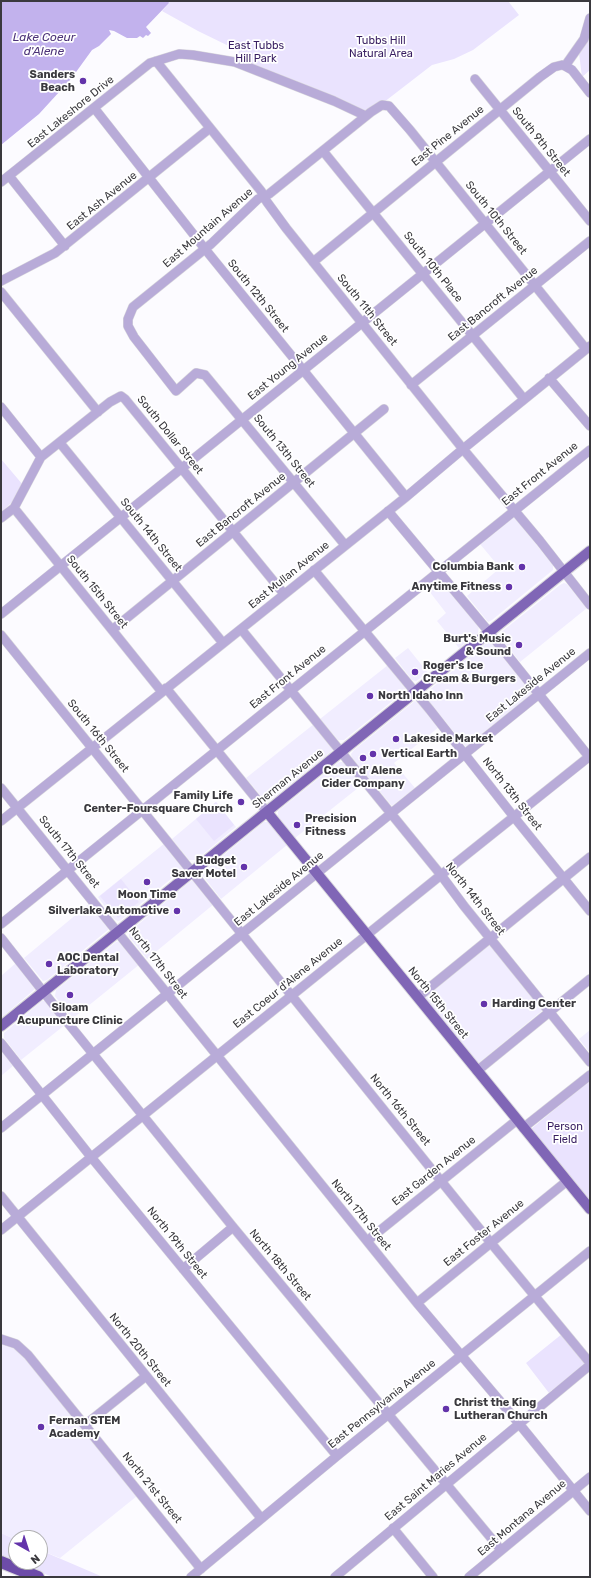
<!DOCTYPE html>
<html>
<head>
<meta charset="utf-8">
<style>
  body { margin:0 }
  #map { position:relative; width:591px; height:1578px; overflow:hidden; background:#fcfbff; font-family:Rubik,sans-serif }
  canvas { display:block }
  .frame { position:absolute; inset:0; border:2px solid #3a393e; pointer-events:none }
  .north { position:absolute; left:8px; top:1530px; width:40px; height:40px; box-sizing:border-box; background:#fff; border:1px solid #b0b0b2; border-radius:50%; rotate:141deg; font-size:11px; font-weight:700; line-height:16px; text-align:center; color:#3a393e }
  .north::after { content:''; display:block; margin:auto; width:14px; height:18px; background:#6333aa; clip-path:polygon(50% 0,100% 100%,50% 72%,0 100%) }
</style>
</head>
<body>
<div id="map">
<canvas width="591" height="1578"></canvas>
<div class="frame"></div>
<div class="north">N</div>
</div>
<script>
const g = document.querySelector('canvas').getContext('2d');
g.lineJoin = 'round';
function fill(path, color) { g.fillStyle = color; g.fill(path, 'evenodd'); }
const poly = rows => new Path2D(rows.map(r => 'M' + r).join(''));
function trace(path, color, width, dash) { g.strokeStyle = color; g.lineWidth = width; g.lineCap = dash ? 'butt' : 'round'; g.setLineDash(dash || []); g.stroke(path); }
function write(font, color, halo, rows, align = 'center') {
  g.font = font + ' Rubik,sans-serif'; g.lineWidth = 3.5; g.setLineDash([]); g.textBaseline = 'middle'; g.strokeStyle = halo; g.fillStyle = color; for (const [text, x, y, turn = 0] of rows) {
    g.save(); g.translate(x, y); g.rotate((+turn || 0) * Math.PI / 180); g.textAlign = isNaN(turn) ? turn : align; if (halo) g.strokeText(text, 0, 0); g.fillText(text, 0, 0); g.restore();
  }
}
fill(poly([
  [514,517,553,565,553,570,492,620,488,622,467,596,500,568,480,544],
  [438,577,479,626,478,633,459,648,437,621,446,613,426,587],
  [564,583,567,584,587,608,520,662,501,638,500,633,560,585],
  [490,642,493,643,532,694,466,747,426,698,426,694,427,692,486,643],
  [408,648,428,673,416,681,412,680,395,658],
  [388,665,406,687,405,691,344,740,338,740,320,719],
  [415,701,419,704,439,727,394,763,415,788,392,806,352,758,351,754,354,750],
  [314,724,333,750,270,800,265,801,246,778],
  [339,762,344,762,363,784,295,838,278,818,278,811],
  [216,802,236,827,196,860,189,860,172,839],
  [264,822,268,822,270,824,287,845,221,899,203,876,203,872],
  [165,843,183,867,183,869,121,920,118,921,114,919,98,897],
  [191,881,193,881,214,904,147,959,129,937,129,932],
  [90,903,109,927,109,929,47,980,43,981,24,958],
  [120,941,140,964,72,1019,55,996,56,990,116,942],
  [491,944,543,1010,480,1062,476,1063,425,998,425,996,489,945],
  [16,963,35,987,35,989,1,1018,1,976],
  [42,1001,46,1001,66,1024,21,1060,4,1038,4,1033],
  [590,1030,590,1053,579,1039],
  [1,1049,14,1065,1,1076],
  [1,1343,8,1345,20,1352,137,1496,60,1558,40,1550,40,1538,16,1538,16,1540,1,1533]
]), '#f1edff');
fill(poly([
  [168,1,508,1,519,15,473,50,454,59,432,65,366,116,235,62,239,51,198,31,162,11,169,3],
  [590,29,590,70,582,77,579,53],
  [1,459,23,485,14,500,1,513],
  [216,802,234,825,214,841,196,819],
  [121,879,139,902,118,918,100,896],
  [590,1080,590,1203,531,1129],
  [562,1334,585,1364,553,1391,552,1390,549,1393,526,1363],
  [1,1533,16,1540,16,1562,40,1562,40,1550,103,1577,53,1577,12,1562,1,1557]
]), '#eae3fe');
fill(poly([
  [1,1,168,1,169,3,146,27,151,33,148,36,146,35,143,38,140,36,137,38,127,38,114,31,109,30,111,34,99,46,92,50,71,79,39,114,1,145]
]), '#c2b2ed');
const minor = poly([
  [156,61,261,191,267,202,286,228,463,449,540,541,590,605],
  [565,66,572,70,590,93],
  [475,79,590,221],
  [95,109,205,249,406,497],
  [323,151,524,399],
  [10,177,65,246],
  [1,182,150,63,179,54,193,55,235,62,334,101,366,116],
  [313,262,540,77,554,67,562,65,565,66,584,39,590,18],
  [1,281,55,253,210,128],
  [1,292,98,412],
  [549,378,590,426],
  [411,385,590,241],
  [1,407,41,457],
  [60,443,223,643],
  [14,508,162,692],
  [388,511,489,632,590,758],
  [1,518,14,508,41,457,110,402,121,396,125,399,284,594],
  [345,545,205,375,196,373,176,391,134,337,128,326,128,319,133,307,211,244,258,199,269,194,371,112,382,105,389,106,410,130,586,349],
  [314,570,430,710,514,817,590,911],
  [1,614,590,139],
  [241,629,441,875,464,906,590,1062],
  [112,630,384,409],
  [1,635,491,1243,590,1363],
  [166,688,267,812],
  [1,788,417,1303,516,1420,590,1511],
  [1,821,406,497,463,449,590,346],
  [1,924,590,450],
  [1,938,68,1023,233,1227,501,1550],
  [418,997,590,857],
  [1,1043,91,1157,337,1456],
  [477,1071,590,979],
  [1,1128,590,653],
  [523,1128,590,1075],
  [1,1196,261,1518],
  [1,1230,441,875,590,756],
  [367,1241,517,1120],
  [183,1269,233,1227],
  [417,1303,567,1181],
  [1,1339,16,1344,28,1355,201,1569],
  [85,1425,146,1376],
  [393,1528,433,1577],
  [191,1577,337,1456,590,1251],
  [335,1577,590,1365],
  [469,1577,590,1477]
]);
const major = poly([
  [267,812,590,1209],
  [1,1026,590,551]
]);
const highway = poly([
  [1,1562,38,1577]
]);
trace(minor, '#d9d8dc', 10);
trace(major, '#d9d8dc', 12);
trace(highway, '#d9d8dc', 14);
trace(minor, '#b8abd8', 9);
trace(major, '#8066b6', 10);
trace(highway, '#6d4ca9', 12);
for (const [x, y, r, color] of [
  [83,81,4,"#6333aa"],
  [522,567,4,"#6333aa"],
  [509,587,4,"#6333aa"],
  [519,645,4,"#6333aa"],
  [415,672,4,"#6333aa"],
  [370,696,4,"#6333aa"],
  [396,739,4,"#6333aa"],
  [373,754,4,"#6333aa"],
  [363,758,4,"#6333aa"],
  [241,802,4,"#6333aa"],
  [297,825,4,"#6333aa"],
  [244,867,4,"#6333aa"],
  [147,882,4,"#6333aa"],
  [177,911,4,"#6333aa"],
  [49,964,4,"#6333aa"],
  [70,995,4,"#6333aa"],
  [484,1004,4,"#6333aa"],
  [446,1409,4,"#6333aa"],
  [41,1427,4,"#6333aa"]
]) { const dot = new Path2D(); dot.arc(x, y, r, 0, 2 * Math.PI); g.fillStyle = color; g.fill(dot); trace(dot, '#fff', 1.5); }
write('11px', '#381e61', '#fff', [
  ["Tubbs Hill",381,41],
  ["Natural Area",381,54],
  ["East Tubbs",256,46],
  ["Hill Park",256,59],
  ["Person",565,1127],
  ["Field",565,1140]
]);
write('bold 11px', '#3a393e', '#fff', [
  ["Sanders",75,75,"right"],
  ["Beach",75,88,"right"],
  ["Columbia Bank",514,567,"right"],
  ["Anytime Fitness",501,587,"right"],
  ["Burt's Music",511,639,"right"],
  ["& Sound",511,652,"right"],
  ["Roger's Ice",423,666],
  ["Cream & Burgers",423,679],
  ["North Idaho Inn",378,696],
  ["Lakeside Market",404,739],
  ["Vertical Earth",381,754],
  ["Coeur d' Alene",363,771,"center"],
  ["Cider Company",363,784,"center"],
  ["Family Life",233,796,"right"],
  ["Center-Foursquare Church",233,809,"right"],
  ["Precision",305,819],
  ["Fitness",305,832],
  ["Budget",236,861,"right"],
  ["Saver Motel",236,874,"right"],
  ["Moon Time",147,895,"center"],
  ["Silverlake Automotive",169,911,"right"],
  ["AOC Dental",57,958],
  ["Laboratory",57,971],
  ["Harding Center",492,1004],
  ["Siloam",70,1008,"center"],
  ["Acupuncture Clinic",70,1021,"center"],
  ["Christ the King",454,1403],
  ["Lutheran Church",454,1416],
  ["Fernan STEM",49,1421],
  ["Academy",49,1434]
], 'left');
write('11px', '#3a393e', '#fff', [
  ["East Lakeshore Drive",71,112,-39],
  ["East Pine Avenue",448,136,-39],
  ["South 9th Street",541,142,51],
  ["East Ash Avenue",102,201,-39],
  ["South 10th Street",496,218,51],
  ["East Mountain Avenue",208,228,-41],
  ["South 10th Place",433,267,51],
  ["South 12th Street",258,296,51],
  ["East Bancroft Avenue",493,304,-39],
  ["South 11th Street",367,310,51],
  ["East Young Avenue",288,367,-39],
  ["South Dollar Street",170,435,51],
  ["South 13th Street",284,451,51],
  ["East Front Avenue",540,474,-39],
  ["East Bancroft Avenue",241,510,-39],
  ["South 14th Street",151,535,51],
  ["East Mullan Avenue",289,575,-39],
  ["South 15th Street",97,592,51],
  ["East Front Avenue",288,677,-39],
  ["East Lakeside Avenue",531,685,-39],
  ["South 16th Street",98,736,51],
  ["Sherman Avenue",288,779,-39],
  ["North 13th Street",512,794,52],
  ["South 17th Street",69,852,51],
  ["East Lakeside Avenue",279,889,-39],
  ["North 14th Street",475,899,52],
  ["North 17th Street",158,963,52],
  ["East Coeur d'Alene Avenue",288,983,-39],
  ["North 15th Street",438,1003,51],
  ["North 16th Street",400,1110,51],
  ["East Garden Avenue",434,1171,-39],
  ["North 17th Street",361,1215,51],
  ["East Foster Avenue",484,1233,-39],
  ["North 19th Street",177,1243,51],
  ["North 18th Street",280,1265,50],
  ["North 20th Street",140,1350,51],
  ["East Pennsylvania Avenue",382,1404,-39],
  ["East Saint Maries Avenue",436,1477,-40],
  ["North 21st Street",152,1488,51],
  ["East Montana Avenue",522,1518,-40]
]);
write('italic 12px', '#4b3277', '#fff', [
  ["Lake Coeur",44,38],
  ["d'Alene",44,52]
]);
</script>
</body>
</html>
